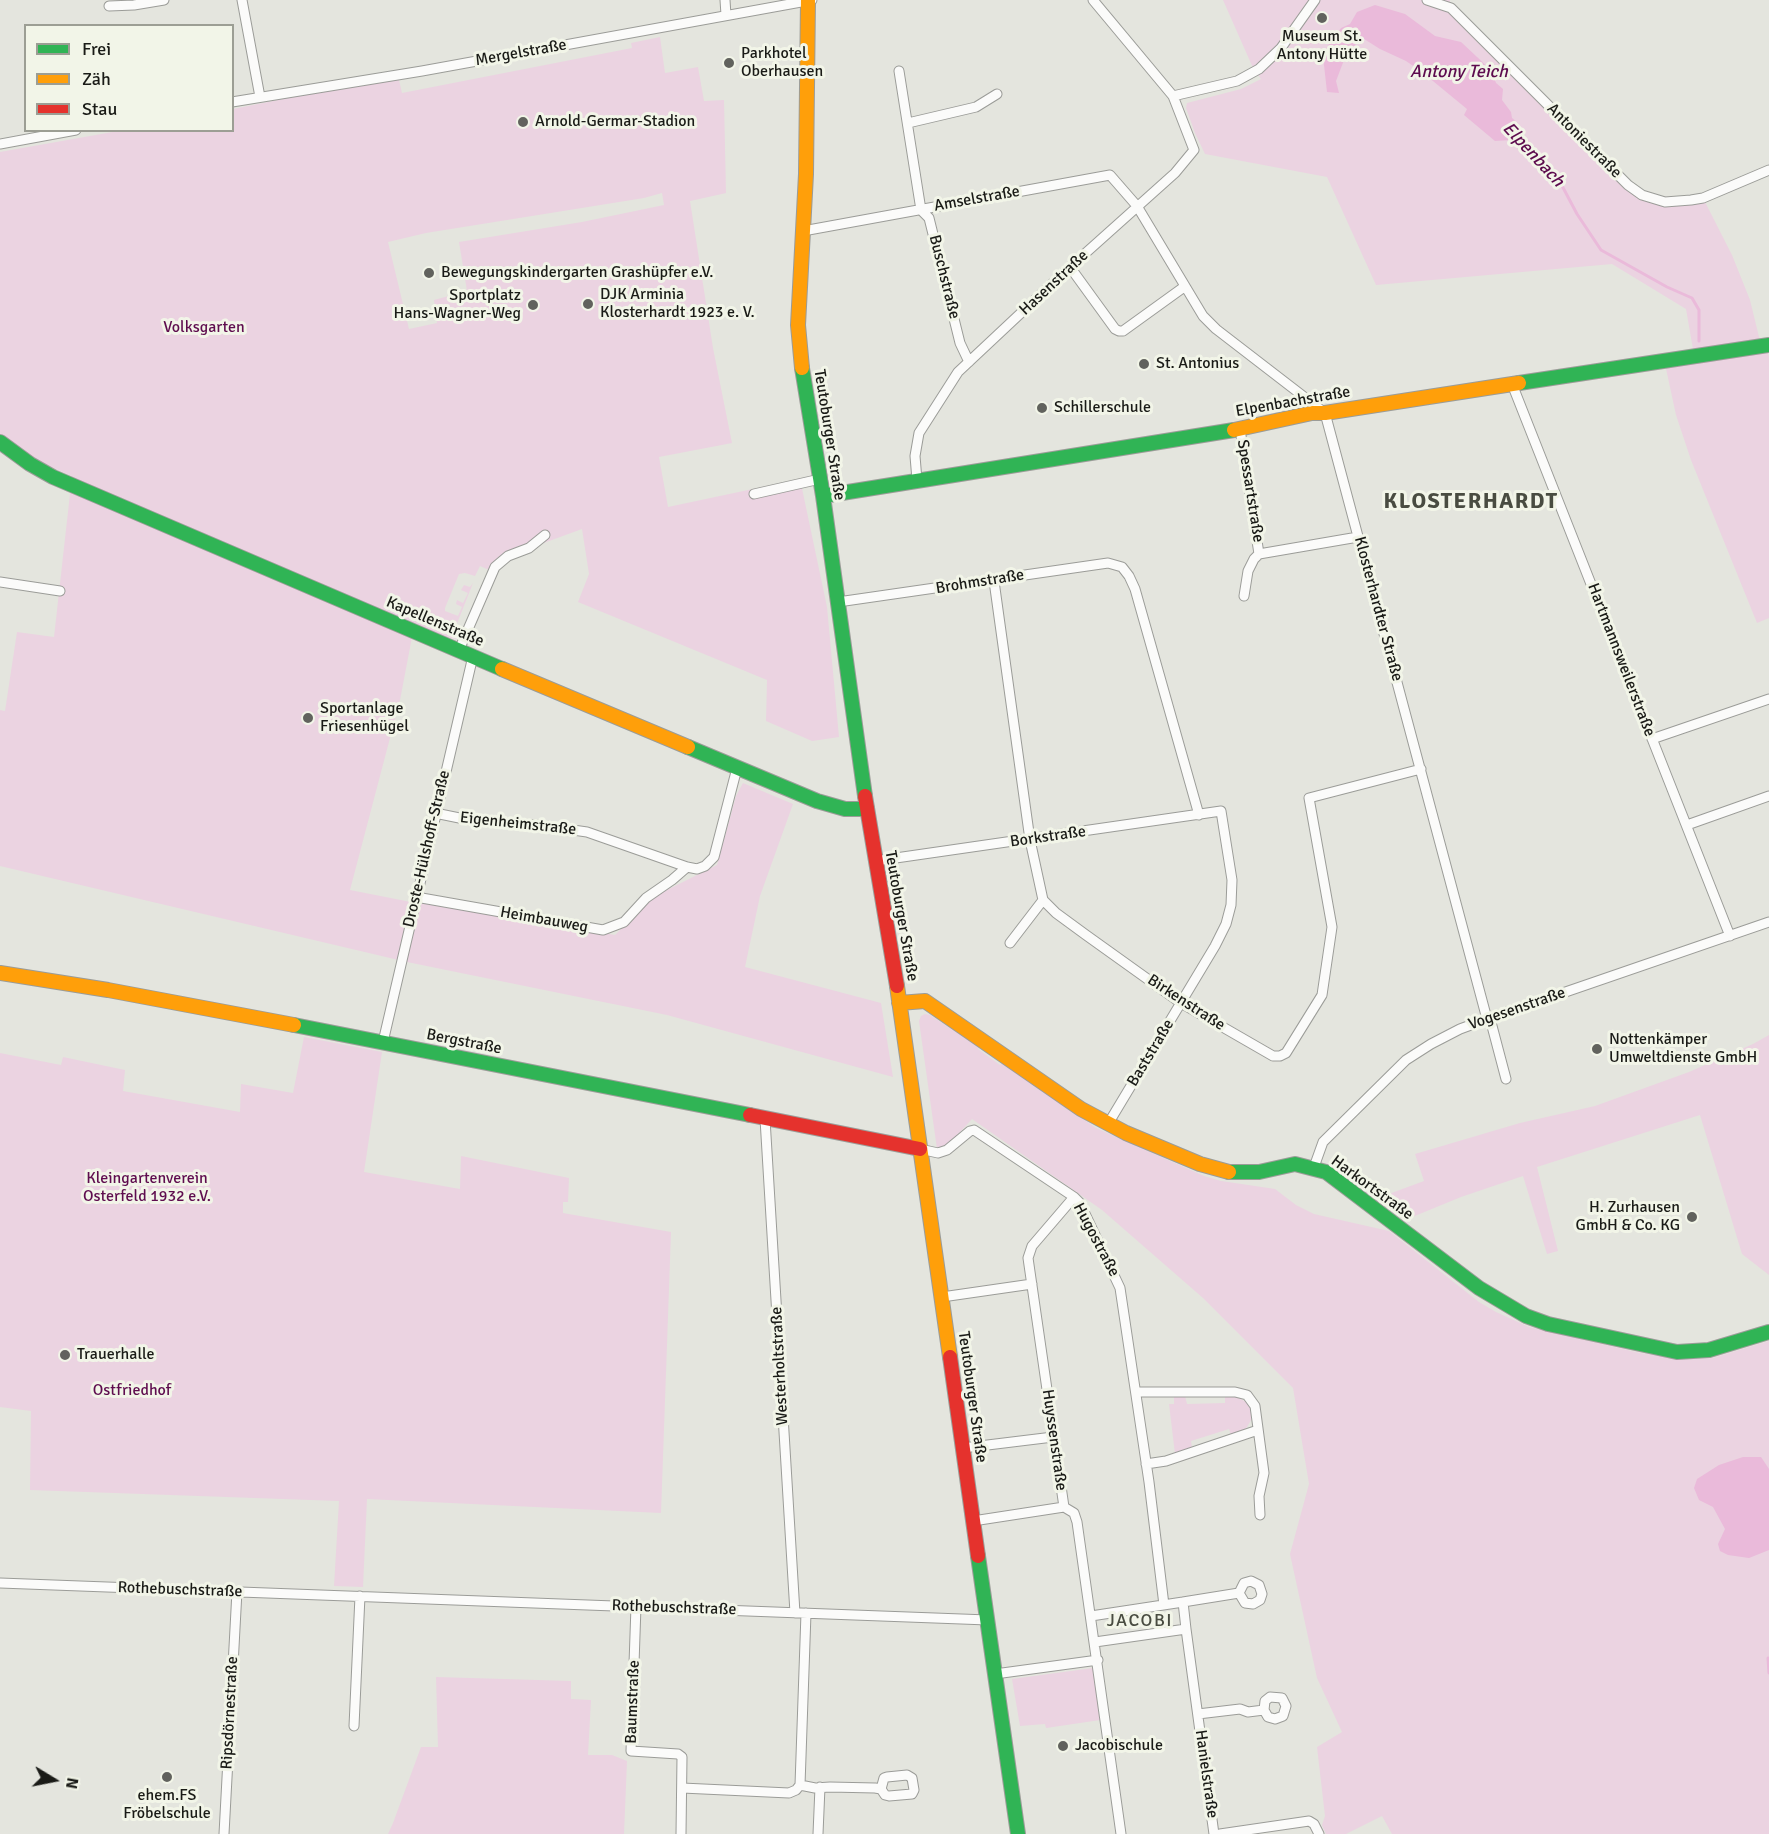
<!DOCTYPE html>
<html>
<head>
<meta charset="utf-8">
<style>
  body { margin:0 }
  #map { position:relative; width:1769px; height:1834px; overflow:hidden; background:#e4e5de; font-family:Signika,sans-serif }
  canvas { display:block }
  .legend { position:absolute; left:24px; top:24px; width:210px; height:108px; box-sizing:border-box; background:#f2f5e8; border:2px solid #9c9e94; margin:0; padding:8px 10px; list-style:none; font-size:18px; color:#1a1b17 }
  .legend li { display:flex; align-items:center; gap:12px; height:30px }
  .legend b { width:30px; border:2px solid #9c9e94 }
  .north { position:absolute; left:24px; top:1750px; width:60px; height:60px; -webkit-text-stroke:4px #f2f5e8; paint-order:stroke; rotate:100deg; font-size:16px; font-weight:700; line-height:24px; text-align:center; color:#1a1b17 }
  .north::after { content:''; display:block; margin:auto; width:21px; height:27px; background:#1a1b17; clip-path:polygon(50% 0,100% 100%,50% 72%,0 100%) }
</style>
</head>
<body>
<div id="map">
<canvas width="1769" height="1834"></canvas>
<ul class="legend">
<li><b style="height:8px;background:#30b455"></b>Frei</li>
<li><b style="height:8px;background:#ff9f0a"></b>Zäh</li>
<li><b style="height:8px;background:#e5322d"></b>Stau</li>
</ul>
<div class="north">N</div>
</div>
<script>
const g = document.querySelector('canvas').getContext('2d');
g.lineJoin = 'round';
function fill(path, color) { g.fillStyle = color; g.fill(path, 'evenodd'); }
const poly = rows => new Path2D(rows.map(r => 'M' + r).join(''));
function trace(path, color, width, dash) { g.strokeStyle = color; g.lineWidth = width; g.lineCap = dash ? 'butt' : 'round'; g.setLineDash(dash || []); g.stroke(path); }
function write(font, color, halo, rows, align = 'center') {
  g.font = font + ' Signika,sans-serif'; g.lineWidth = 6; g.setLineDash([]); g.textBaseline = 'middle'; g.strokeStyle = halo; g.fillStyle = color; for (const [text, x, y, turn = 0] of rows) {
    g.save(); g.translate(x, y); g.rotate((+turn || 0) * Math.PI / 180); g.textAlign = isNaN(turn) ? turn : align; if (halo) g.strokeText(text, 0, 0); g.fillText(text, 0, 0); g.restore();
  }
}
fill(poly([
  [1223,0,1450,0,1449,11,1642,197,1704,200,1732,255,1750,300,1761,345,1694,355,1686,309,1612,264,1376,285,1327,177,1205,154,1195,133,1186,108,1187,103,1241,89,1261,79,1253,68],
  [660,37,665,73,698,67,704,101,724,100,726,193,690,201,713,348,732,443,659,457,668,507,800,479,827,607,839,737,812,741,766,721,767,680,578,602,589,574,582,529,530,548,498,569,496,573,480,566,475,576,465,573,459,574,445,608,445,611,458,616,462,607,456,604,457,600,463,603,468,593,461,590,464,585,470,587,473,583,456,626,464,630,457,639,413,632,400,700,350,890,421,904,427,902,615,935,653,897,717,865,736,796,743,783,793,804,760,896,745,967,881,1003,893,1077,667,1015,407,962,0,866,0,710,5,711,17,632,54,637,72,476,26,456,0,436,0,152,118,131,232,130,233,109,323,91,399,80,402,93,632,48,631,43],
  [662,193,664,205,582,222,459,242,467,291,434,300,437,323,409,329,388,242,426,233,644,198],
  [1766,347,1769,357,1769,618,1757,623,1691,460,1676,415,1665,364],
  [925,1014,930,1015,979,1047,978,1049,1000,1065,1002,1063,1096,1128,1204,1176,1221,1181,1275,1189,1296,1205,1314,1214,1389,1231,1479,1302,1496,1312,1529,1327,1640,1353,1679,1359,1713,1358,1769,1341,1769,1834,1392,1834,1382,1816,1346,1834,1326,1834,1322,1825,1325,1816,1317,1747,1342,1732,1317,1678,1290,1554,1309,1484,1293,1388,1203,1298,1102,1210,972,1119,949,1144,937,1149,919,1021,921,1016],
  [1769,1035,1769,1275,1742,1254,1700,1115,1537,1167,1558,1251,1547,1254,1523,1176,1461,1197,1405,1220,1378,1198,1424,1181,1415,1154,1520,1123,1595,1106,1689,1072,1753,1044],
  [304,1037,382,1052,364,1172,460,1189,461,1156,569,1178,568,1202,563,1202,563,1213,671,1232,661,1513,367,1499,363,1587,334,1586,339,1501,30,1490,31,1411,0,1407,0,1053,61,1065,63,1057,125,1070,123,1091,240,1112,241,1084,293,1093],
  [1185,1396,1187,1404,1225,1403,1225,1396,1237,1397,1248,1403,1252,1413,1251,1420,1247,1427,1240,1433,1231,1435,1229,1429,1191,1441,1192,1448,1175,1454,1169,1404,1174,1404,1174,1397],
  [1093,1668,1100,1720,1046,1728,1045,1724,1020,1726,1012,1679],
  [436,1677,571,1681,571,1699,591,1700,588,1755,612,1755,627,1761,624,1834,388,1834,393,1823,421,1747,438,1747]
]), '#ebd3e1');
fill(poly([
  [1375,5,1405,14,1435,36,1461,42,1492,71,1496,83,1503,89,1502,100,1511,112,1512,118,1518,123,1519,131,1529,141,1537,155,1528,154,1512,140,1495,141,1464,115,1467,109,1422,72,1406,61,1380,49,1361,37,1344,60,1336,81,1339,93,1327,92,1323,56,1327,47,1341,28,1350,24,1357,12],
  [1743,1457,1761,1457,1769,1469,1769,1550,1749,1558,1728,1555,1720,1551,1718,1544,1725,1529,1713,1507,1699,1500,1694,1488,1697,1479,1719,1465]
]), '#eabada');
trace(poly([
  [1536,153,1559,180,1577,214,1601,250,1667,287,1692,298,1699,310,1699,341],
  [1768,1658,1769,1673]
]), '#eabada', 3);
const street = poly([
  [242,0,260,97],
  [725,0,726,15],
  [1093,0,1173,96,1237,81,1259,69,1281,48,1315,0],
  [1427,0,1451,8,1628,185,1642,195,1665,202,1691,200,1703,198,1769,170],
  [109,6,134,5,164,0],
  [899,71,921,210,929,218,960,343,969,362],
  [232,102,422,71,812,0],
  [908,123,976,107,997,94],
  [0,144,76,130],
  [803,231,1110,175,1137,206,1203,316,1216,329,1325,413,1487,1019,1492,1026,1506,1079],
  [1070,267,1115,329,1119,331,1123,331,1184,287],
  [1512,384,1730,936],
  [1240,429,1259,554],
  [917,480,915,456,919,433,958,372,1070,267,1175,173,1194,150,1173,96],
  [754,494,820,479],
  [994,581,1030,840,1043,900,1056,913,1086,935,1181,1003,1273,1056,1280,1056,1286,1053,1322,995,1332,927,1309,798,1421,769],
  [0,582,60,591],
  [1244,596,1248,571,1254,559,1259,554,1358,537],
  [838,602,1108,563,1122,567,1129,576,1135,589,1199,815],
  [459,650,495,567,508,556,529,548,545,535],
  [1652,739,1769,699],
  [435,813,474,821,538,825,587,832,687,867,697,869,705,866,714,857,737,768],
  [1687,825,1769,796],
  [875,861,1221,811,1232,880,1231,905,1226,924,1215,946,1108,1124],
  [416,897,603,930,624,922,646,898,672,880,687,867],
  [1010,943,1043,900],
  [383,1042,473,656],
  [765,1119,795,1613],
  [920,1149,938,1153,947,1150,970,1131,974,1130,1074,1197,1080,1203,1120,1288,1149,1482,1164,1605],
  [1314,1167,1323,1142,1406,1060,1431,1044,1460,1029,1487,1019,1769,922],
  [1074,1197,1032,1246,1028,1258,1064,1507,1074,1513,1077,1522,1121,1834],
  [942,1297,1032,1284],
  [1136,1392,1235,1392,1247,1395,1255,1406,1264,1473,1259,1496,1260,1515],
  [963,1448,1053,1437],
  [1146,1464,1166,1461,1258,1430],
  [973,1521,1064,1507],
  [0,1583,988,1620],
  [636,1606,631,1751,678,1754,682,1757,681,1834],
  [1091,1616,1183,1602],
  [1186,1629,1214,1834],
  [1095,1642,1186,1629,1183,1602,1239,1593,1245,1603,1253,1604,1260,1600,1262,1594,1259,1585,1251,1581,1244,1583,1239,1593],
  [995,1674,1098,1660],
  [1198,1714,1240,1709,1248,1712,1264,1710,1268,1717,1275,1719,1283,1716,1286,1706,1282,1698,1270,1697,1265,1701,1264,1710],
  [354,1726,360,1596],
  [800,1785,806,1613],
  [682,1788,789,1793,796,1790,800,1785,815,1788,830,1787,875,1788,881,1789,885,1795,889,1796,912,1794,914,1790,912,1778,907,1775,887,1777,884,1778,881,1789],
  [224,1834,237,1591],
  [818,1834,820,1787],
  [1220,1834,1309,1821,1314,1824,1319,1834]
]);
const fast = poly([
  [802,368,823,496,865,796],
  [1519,383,1769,345],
  [0,442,30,464,53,477,502,669],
  [823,496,1234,430],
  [688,747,817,801,845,809,867,809],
  [294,1025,750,1115],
  [1229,1172,1259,1172,1295,1164,1326,1172,1479,1288,1526,1316,1548,1324,1677,1352,1709,1350,1769,1332],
  [978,1556,1018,1834]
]);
const slow = poly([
  [802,368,798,325,806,174,808,0],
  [1234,430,1312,413,1325,413,1519,383],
  [502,669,688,747],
  [0,973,108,990,294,1025],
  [897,986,950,1357],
  [899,1003,925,1001,1081,1109,1126,1133,1200,1164,1229,1172]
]);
const jam = poly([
  [865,796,897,986],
  [750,1115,920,1149],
  [950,1357,978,1556]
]);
trace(street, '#9b9c98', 11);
trace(fast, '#9b9c98', 16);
trace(slow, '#9b9c98', 16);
trace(jam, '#9b9c98', 16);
trace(street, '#fbfbfa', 9);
trace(fast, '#30b455', 14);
trace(slow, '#ff9f0a', 14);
trace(jam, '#e5322d', 14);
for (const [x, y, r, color] of [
  [1322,18,6,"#61625d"],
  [729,63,6,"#61625d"],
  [523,122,6,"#61625d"],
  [429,273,6,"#61625d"],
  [588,304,6,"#61625d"],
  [533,305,6,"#61625d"],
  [1144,364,6,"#61625d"],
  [1042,408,6,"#61625d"],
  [308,718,6,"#61625d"],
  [1597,1049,6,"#61625d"],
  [1692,1217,6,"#61625d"],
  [65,1355,6,"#61625d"],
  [1063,1746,6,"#61625d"],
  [167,1777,6,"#61625d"]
]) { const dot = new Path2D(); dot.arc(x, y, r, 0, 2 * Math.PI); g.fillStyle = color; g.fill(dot); trace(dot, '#f2f5e8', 2); }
write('16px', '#1a1b17', '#f2f5e8', [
  ["Museum St.",1322,37,"center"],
  ["Antony Hütte",1322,55,"center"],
  ["Parkhotel",741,54],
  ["Oberhausen",741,72],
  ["Arnold-Germar-Stadion",535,122],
  ["Bewegungskindergarten Grashüpfer e.V.",441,273],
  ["DJK Arminia",600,295],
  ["Klosterhardt 1923 e. V.",600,313],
  ["Sportplatz",521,296,"right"],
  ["Hans-Wagner-Weg",521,314,"right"],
  ["St. Antonius",1156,364],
  ["Schillerschule",1054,408],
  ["Sportanlage",320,709],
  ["Friesenhügel",320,727],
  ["Nottenkämper",1609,1040],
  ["Umweltdienste GmbH",1609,1058],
  ["H. Zurhausen",1680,1208,"right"],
  ["GmbH & Co. KG",1680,1226,"right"],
  ["Trauerhalle",77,1355],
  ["Jacobischule",1075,1746],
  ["ehem.FS",167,1796,"center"],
  ["Fröbelschule",167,1814,"center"]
], 'left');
write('16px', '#1a1b17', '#f2f5e8', [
  ["Mergelstraße",521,53,-10],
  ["Antoniestraße",1584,141,45],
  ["Amselstraße",977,199,-10],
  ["Buschstraße",944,277,76],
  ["Hasenstraße",1054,283,-43],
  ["Elpenbachstraße",1293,402,-10],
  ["Teutoburger Straße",829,435,81],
  ["Spessartstraße",1250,491,81],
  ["Brohmstraße",980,582,-9],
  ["Klosterhardter Straße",1378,609,75],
  ["Kapellenstraße",435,622,23],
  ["Hartmannsweilerstraße",1621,660,69],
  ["Eigenheimstraße",518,824,6],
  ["Borkstraße",1048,837,-8],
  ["Droste-Hülshoff-Straße",427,849,-77],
  ["Teutoburger Straße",901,916,80],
  ["Heimbauweg",544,920,10],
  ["Birkenstraße",1186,1003,33],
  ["Vogesenstraße",1517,1009,-19],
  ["Bergstraße",464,1042,11],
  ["Baststraße",1151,1053,-59],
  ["Harkortstraße",1372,1188,36],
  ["Hugostraße",1096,1240,62],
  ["Westerholtstraße",780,1366,-93],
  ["Teutoburger Straße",972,1397,82],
  ["Huyssenstraße",1054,1440,82],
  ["Rothebuschstraße",180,1590,2],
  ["Rothebuschstraße",674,1608,2],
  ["Baumstraße",633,1702,-88],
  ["Ripsdörnestraße",230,1713,-87],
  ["Hanielstraße",1206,1774,82]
]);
write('16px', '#5f0d4f', '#f2f5e8', [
  ["Volksgarten",204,328],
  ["Kleingartenverein",147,1179],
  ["Osterfeld 1932 e.V.",147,1197],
  ["Ostfriedhof",132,1391]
]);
write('italic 18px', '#5d0b4e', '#f2f5e8', [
  ["Antony Teich",1459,72],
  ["Elpenbach",1533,155,47]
]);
g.letterSpacing = '1.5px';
write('18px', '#494c41', '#f2f5e8', [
  ["JACOBI",1140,1621]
]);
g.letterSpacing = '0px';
g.letterSpacing = '1.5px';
write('bold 22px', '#494c41', '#f2f5e8', [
  ["KLOSTERHARDT",1471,502]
]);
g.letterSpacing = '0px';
</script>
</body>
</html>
